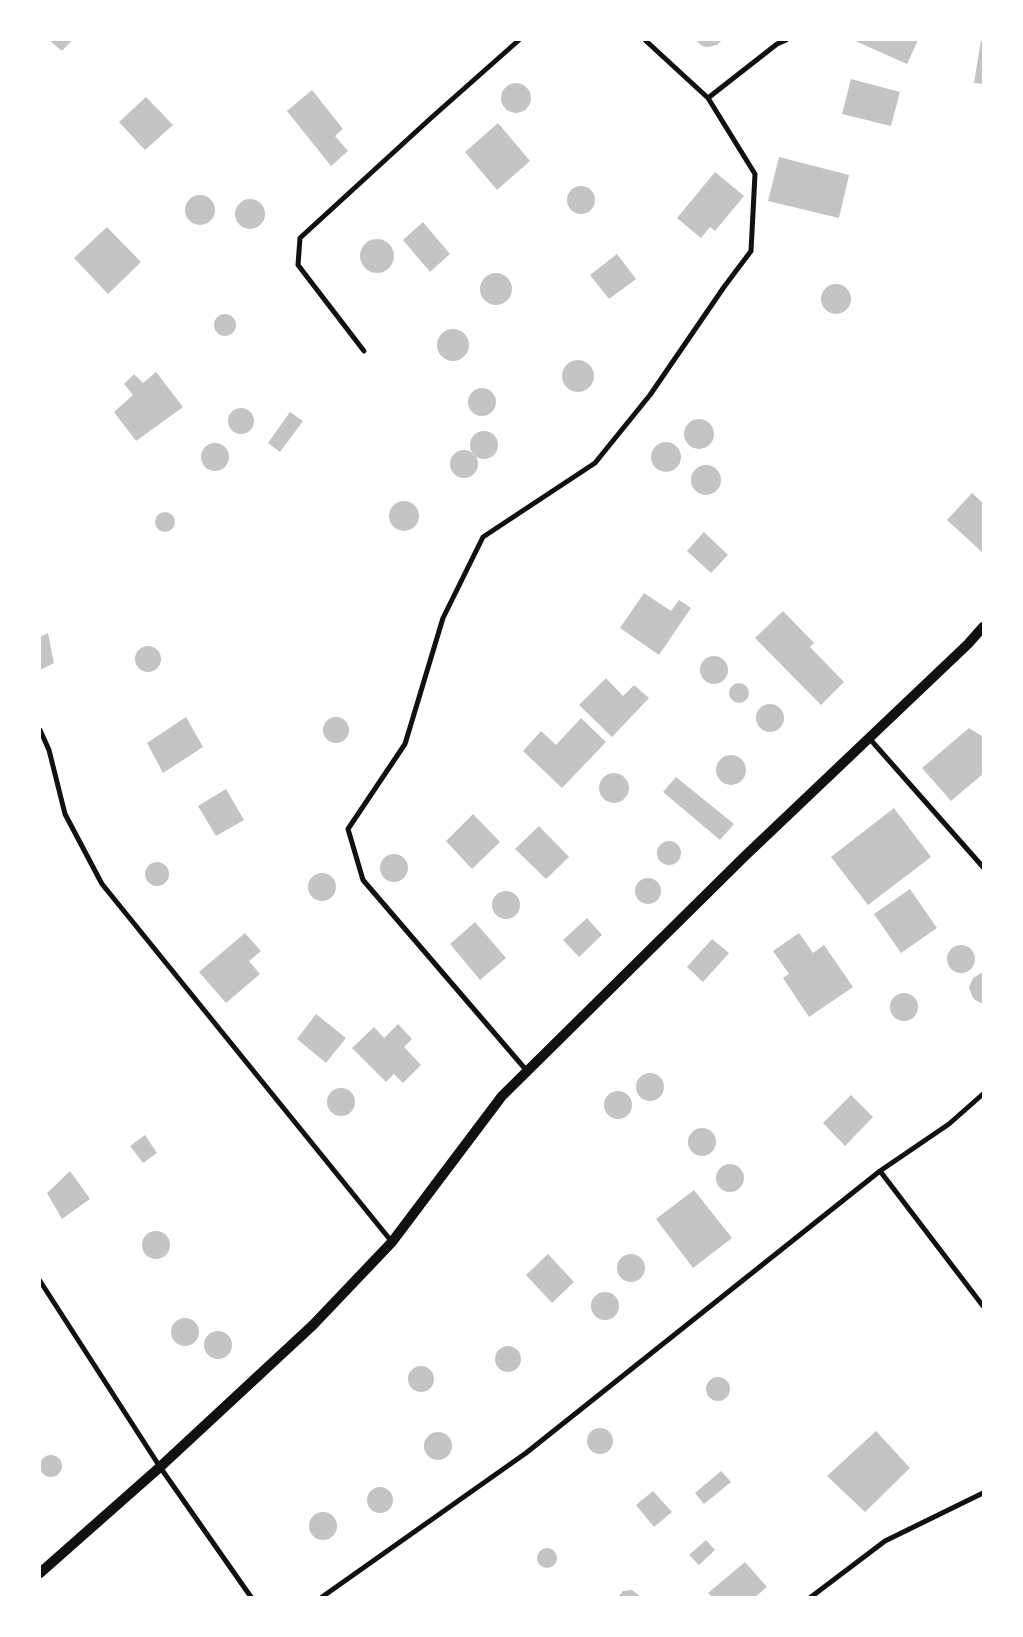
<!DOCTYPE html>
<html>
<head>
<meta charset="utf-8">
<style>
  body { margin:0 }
  #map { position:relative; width:1023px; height:1637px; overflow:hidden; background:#fff; font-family:Montserrat,sans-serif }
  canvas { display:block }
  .frame { position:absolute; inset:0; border:41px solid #fff; pointer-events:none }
</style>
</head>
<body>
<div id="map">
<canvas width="1023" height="1637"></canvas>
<div class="frame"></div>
</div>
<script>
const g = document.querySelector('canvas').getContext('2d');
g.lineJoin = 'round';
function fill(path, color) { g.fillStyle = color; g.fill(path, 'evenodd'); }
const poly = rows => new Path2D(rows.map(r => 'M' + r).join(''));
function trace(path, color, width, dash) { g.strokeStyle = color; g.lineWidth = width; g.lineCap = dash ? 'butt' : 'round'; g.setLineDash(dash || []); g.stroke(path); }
fill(poly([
  [49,40,72,40,62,51],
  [696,40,722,40,717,45,707,47,702,46],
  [853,40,918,40,907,64],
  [981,40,983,40,983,84,974,83],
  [851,79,900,92,891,126,842,114],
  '501 98a15 15 0 1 1 30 0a15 15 0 1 1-30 0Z',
  [312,90,343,129,335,136,348,151,331,166,287,111],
  [146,97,173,125,145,150,119,122],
  [498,123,530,161,497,190,465,152],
  [779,157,849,175,839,218,768,201],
  [715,172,744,196,715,231,710,227,701,238,677,218],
  '567 200a14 14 0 1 1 28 0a14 14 0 1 1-28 0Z',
  '185 210a15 15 0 1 1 30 0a15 15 0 1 1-30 0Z',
  '235 214a15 15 0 1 1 30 0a15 15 0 1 1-30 0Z',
  [423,222,450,254,430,272,403,240],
  [107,227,141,262,108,294,74,258],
  '360 256a17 17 0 1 1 34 0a17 17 0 1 1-34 0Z',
  [617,254,636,279,609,299,590,275],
  '480 289a16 16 0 1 1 32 0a16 16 0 1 1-32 0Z',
  '821 299a15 15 0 1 1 30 0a15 15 0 1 1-30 0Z',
  '214 325a11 11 0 1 1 22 0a11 11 0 1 1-22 0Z',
  '437 345a16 16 0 1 1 32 0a16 16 0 1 1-32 0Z',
  '562 376a16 16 0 1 1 32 0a16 16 0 1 1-32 0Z',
  [156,372,183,407,136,441,114,412,133,395,124,384,134,374,143,383],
  '468 402a14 14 0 1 1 28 0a14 14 0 1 1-28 0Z',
  '228 421a13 13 0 1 1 26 0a13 13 0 1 1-26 0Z',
  [290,412,303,421,280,452,268,443],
  '684 434a15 15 0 1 1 30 0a15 15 0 1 1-30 0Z',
  '470 445a14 14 0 1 1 28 0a14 14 0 1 1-28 0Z',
  '651 457a15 15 0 1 1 30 0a15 15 0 1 1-30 0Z',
  '201 457a14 14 0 1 1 28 0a14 14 0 1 1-28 0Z',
  '450 464a14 14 0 1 1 28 0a14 14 0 1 1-28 0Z',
  '691 480a15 15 0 1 1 30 0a15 15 0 1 1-30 0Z',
  [972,493,983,503,983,553,947,520],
  '389 516a15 15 0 1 1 30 0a15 15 0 1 1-30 0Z',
  '155 522a10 10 0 1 1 20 0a10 10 0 1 1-20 0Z',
  [704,532,728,555,711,573,687,551],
  [644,593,671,611,679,600,691,608,659,655,620,628],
  [783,611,814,643,810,647,844,682,821,705,755,638],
  [48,633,54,663,40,670,40,637],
  '135 659a13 13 0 1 1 26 0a13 13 0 1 1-26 0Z',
  '700 670a14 14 0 1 1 28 0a14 14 0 1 1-28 0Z',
  [606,678,623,696,634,685,649,698,612,737,579,705],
  '729 693a10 10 0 1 1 20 0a10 10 0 1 1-20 0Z',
  '756 718a14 14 0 1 1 28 0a14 14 0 1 1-28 0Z',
  [186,717,203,747,163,773,147,743],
  '323 730a13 13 0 1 1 26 0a13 13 0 1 1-26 0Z',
  [581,718,606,742,562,788,523,751,541,731,556,745],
  [969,728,982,736,983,735,983,774,951,801,922,768],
  '716 770a15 15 0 1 1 30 0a15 15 0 1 1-30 0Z',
  '599 788a15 15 0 1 1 30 0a15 15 0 1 1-30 0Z',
  [676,777,734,824,720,840,663,792],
  [226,789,244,820,216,836,198,806],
  [894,808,931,857,868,905,831,857],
  [473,814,500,842,472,869,446,841],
  [539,826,569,857,546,879,515,849],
  '657 853a12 12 0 1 1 24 0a12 12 0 1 1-24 0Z',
  '380 868a14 14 0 1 1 28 0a14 14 0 1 1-28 0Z',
  '145 874a12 12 0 1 1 24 0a12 12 0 1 1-24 0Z',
  '308 887a14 14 0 1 1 28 0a14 14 0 1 1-28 0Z',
  '635 891a13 13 0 1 1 26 0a13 13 0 1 1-26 0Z',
  [910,889,937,928,901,953,874,914],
  '492 905a14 14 0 1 1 28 0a14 14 0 1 1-28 0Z',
  [587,918,602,935,579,957,563,940],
  [475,922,506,958,480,980,450,944],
  [245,933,261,951,249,961,260,974,226,1003,199,972],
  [799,933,813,953,824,945,853,987,809,1017,783,978,789,974,773,951],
  [712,939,729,953,703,982,687,967],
  '947 959a14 14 0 1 1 28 0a14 14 0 1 1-28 0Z',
  [983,972,983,1004,975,1000,972,996,969,987,973,978],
  '890 1007a14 14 0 1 1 28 0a14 14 0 1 1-28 0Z',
  [316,1014,346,1038,326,1063,297,1039],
  [398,1024,412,1039,404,1047,421,1065,403,1083,394,1074,386,1082,352,1048,374,1027,384,1038],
  '636 1087a14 14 0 1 1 28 0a14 14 0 1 1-28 0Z',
  '327 1102a14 14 0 1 1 28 0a14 14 0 1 1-28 0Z',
  '604 1105a14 14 0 1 1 28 0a14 14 0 1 1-28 0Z',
  [851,1095,873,1117,845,1146,823,1123],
  '688 1142a14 14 0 1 1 28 0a14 14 0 1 1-28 0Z',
  [145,1135,157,1153,143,1163,130,1146],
  '716 1178a14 14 0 1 1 28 0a14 14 0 1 1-28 0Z',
  [70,1171,90,1199,62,1219,47,1193],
  [694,1190,732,1238,693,1268,656,1219],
  '142 1245a14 14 0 1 1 28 0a14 14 0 1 1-28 0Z',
  [548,1254,574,1282,552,1303,526,1275],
  '617 1268a14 14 0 1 1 28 0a14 14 0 1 1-28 0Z',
  '591 1306a14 14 0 1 1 28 0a14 14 0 1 1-28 0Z',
  '171 1332a14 14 0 1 1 28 0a14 14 0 1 1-28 0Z',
  '204 1345a14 14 0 1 1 28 0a14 14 0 1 1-28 0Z',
  '495 1359a13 13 0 1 1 26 0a13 13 0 1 1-26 0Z',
  '408 1379a13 13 0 1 1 26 0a13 13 0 1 1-26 0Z',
  '706 1389a12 12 0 1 1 24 0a12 12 0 1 1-24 0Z',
  '587 1441a13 13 0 1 1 26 0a13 13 0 1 1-26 0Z',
  [876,1431,910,1468,865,1512,827,1476],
  '424 1446a14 14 0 1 1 28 0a14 14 0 1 1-28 0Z',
  '40 1466a11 11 0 1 1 22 0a11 11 0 1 1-22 0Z',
  [721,1471,731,1482,704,1504,695,1493],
  '367 1500a13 13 0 1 1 26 0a13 13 0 1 1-26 0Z',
  [653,1491,672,1512,654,1527,636,1505],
  '309 1526a14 14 0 1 1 28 0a14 14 0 1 1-28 0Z',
  [706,1540,715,1550,699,1565,689,1555],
  '537 1558a10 10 0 1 1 20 0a10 10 0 1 1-20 0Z',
  [745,1562,767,1587,755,1597,712,1597,708,1593],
  [632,1590,641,1597,618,1597,623,1591]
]), '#c4c4c4');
trace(poly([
  [708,98,777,44,786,40],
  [364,351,298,265,300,238,431,118,519,40],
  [40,730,49,750,65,814,102,884,392,1242],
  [869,738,983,867],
  [527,1071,363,880,348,829,405,744,443,618,483,537,595,463,650,395,724,287,751,251,755,174,708,98,645,40],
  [880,1171,983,1306],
  [40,1281,160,1467,251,1597],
  [322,1597,526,1453,880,1171,949,1124,983,1094],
  [811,1597,885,1541,983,1493]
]), '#111', 5);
trace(poly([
  [40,1573,160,1467,313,1325,392,1242,502,1096,745,856,968,644,983,627]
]), '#111', 10);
</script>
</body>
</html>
